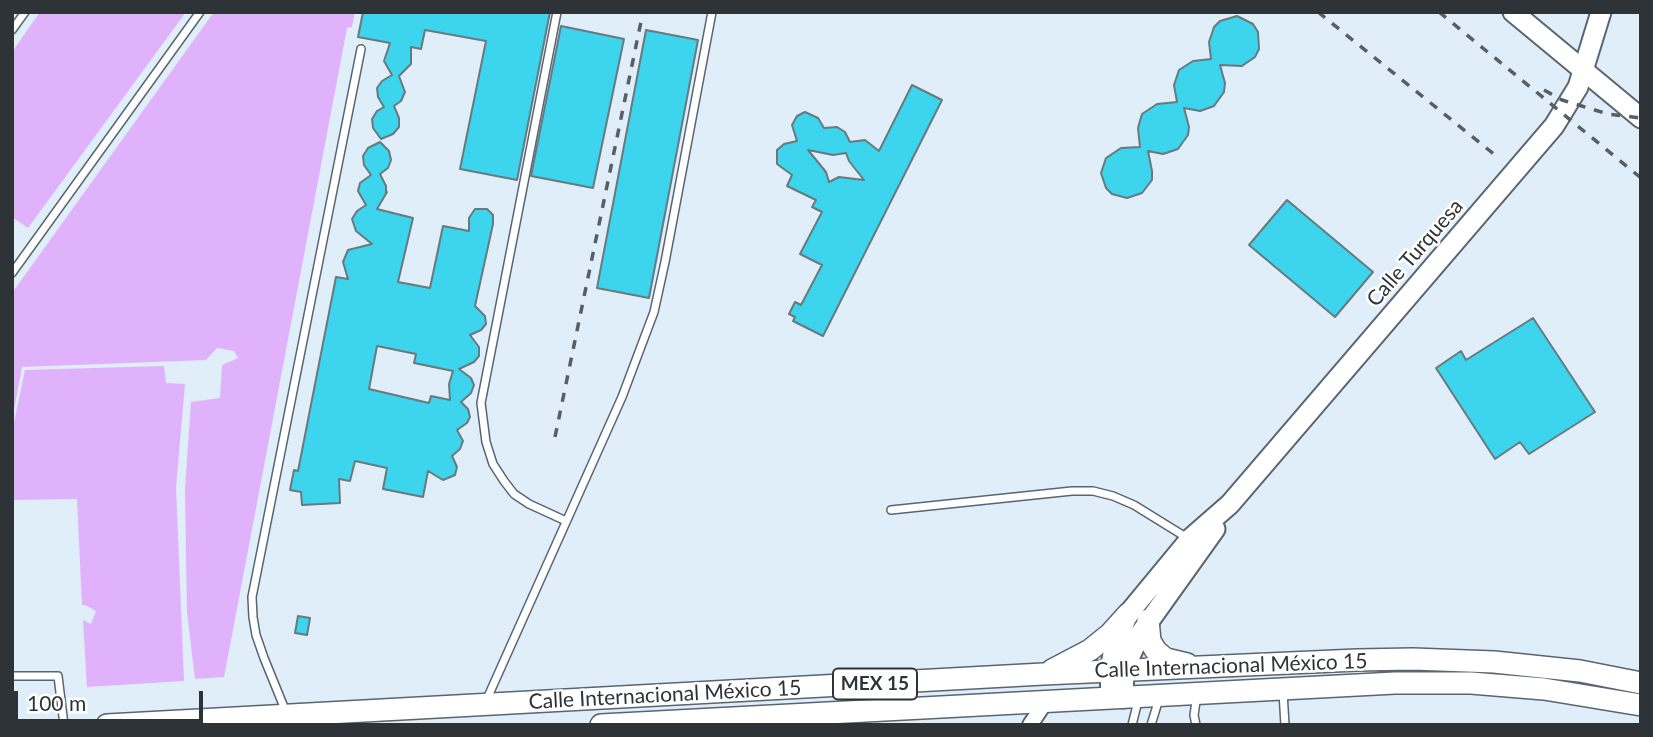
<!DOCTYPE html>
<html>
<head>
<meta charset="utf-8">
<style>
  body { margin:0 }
  #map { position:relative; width:1653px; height:737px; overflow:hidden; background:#e0eefa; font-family:Lato,sans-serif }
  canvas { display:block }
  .frame { position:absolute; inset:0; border:14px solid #2d3337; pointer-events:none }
  .scale { position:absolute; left:14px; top:691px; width:189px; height:32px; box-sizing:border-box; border:4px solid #2d3337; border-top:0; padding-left:9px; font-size:21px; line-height:24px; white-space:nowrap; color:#2d3337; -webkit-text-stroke:5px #fff; paint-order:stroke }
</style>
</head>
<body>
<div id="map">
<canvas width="1653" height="737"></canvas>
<div class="frame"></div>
<div class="scale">100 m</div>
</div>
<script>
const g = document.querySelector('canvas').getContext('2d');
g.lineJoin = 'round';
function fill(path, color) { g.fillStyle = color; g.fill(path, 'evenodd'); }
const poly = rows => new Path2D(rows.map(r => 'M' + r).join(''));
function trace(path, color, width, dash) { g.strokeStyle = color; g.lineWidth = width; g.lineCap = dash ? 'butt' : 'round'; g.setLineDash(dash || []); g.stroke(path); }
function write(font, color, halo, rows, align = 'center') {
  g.font = font + ' Lato,sans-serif'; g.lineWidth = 5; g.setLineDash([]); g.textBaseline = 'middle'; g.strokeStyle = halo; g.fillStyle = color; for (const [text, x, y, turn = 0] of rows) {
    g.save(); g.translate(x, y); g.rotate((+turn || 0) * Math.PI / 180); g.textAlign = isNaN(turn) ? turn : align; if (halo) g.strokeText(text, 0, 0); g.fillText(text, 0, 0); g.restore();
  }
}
fill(poly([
  [40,12,186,12,28,228,12,217,12,52],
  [214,12,355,12,352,27,347,28,224,677,195,679,187,612,186,556,185,489,191,402,220,398,222,365,238,358,234,351,217,348,206,360,22,367,12,421,12,293],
  [164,366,166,383,185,384,176,487,184,681,87,687,83,620,91,624,96,611,85,605,82,605,77,499,12,500,12,432,25,370]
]), '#e0b2fb');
const building = poly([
  [363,12,550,12,517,180,460,169,486,41,425,30,421,49,411,47,411,64,399,76,405,92,401,101,394,106,399,118,399,127,393,134,381,139,373,128,372,119,377,111,384,107,378,97,377,88,382,81,392,75,384,61,390,43,358,37,363,12],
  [1237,16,1253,24,1258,32,1259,49,1255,57,1242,66,1220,65,1225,83,1224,92,1214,106,1200,111,1184,108,1189,127,1188,135,1178,149,1163,154,1148,151,1152,171,1152,180,1142,193,1127,198,1112,194,1106,188,1101,173,1106,158,1121,148,1140,147,1138,128,1142,114,1157,104,1177,102,1174,85,1179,70,1193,61,1211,59,1209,42,1214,27,1220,21,1237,16],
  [561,26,624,39,593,188,531,176,561,26],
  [646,30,698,40,649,298,597,288,646,30],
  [912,85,942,100,823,336,793,321,795,317,789,314,795,302,801,305,822,265,800,254,822,212,812,207,816,200,787,186,792,175,777,164,777,150,784,144,797,141,792,125,797,116,805,112,818,118,824,128,837,127,845,132,850,142,865,140,879,151,912,85],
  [808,150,833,155,846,153,849,161,864,180,839,177,829,182,826,172,808,150],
  [380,142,389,151,391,160,388,168,380,174,386,186,386,193,387,192,377,209,413,218,398,282,430,288,443,226,469,231,469,218,475,209,487,209,493,215,493,224,475,306,485,316,486,324,481,330,470,335,479,347,479,356,474,362,459,369,471,378,474,385,471,393,461,402,468,409,470,417,467,423,457,430,463,441,460,449,452,456,457,467,455,475,443,480,428,471,423,497,383,489,387,468,355,461,350,481,339,479,340,503,302,505,301,492,290,490,294,470,298,471,336,277,348,279,343,262,348,250,372,244,356,231,352,219,357,211,366,205,358,191,360,183,371,175,364,165,363,156,368,148,380,142],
  [377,346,416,354,414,363,453,371,449,384,450,400,431,396,429,403,369,389,377,346],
  [1287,200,1373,272,1335,317,1249,245,1287,200],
  [1533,318,1595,412,1529,454,1520,442,1495,459,1436,368,1461,351,1466,360,1533,318],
  [298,616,310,618,307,635,295,633,298,616]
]);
fill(building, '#3dd4ee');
trace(building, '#687a7e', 2);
const lane = poly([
  [557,12,481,403,486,442,493,464,504,481,514,494,529,504,566,521],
  [12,30,25,12],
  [12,273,200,12],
  [891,510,1072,491,1093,491,1113,496,1134,505,1189,539],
  [12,676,58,676,64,725],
  [1283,692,1285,725],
  [486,701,622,397,654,312,665,262,712,12],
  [286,712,264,658,256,635,253,617,252,597,361,49],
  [1132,725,1138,701],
  [1151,725,1159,699],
  [1196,725,1194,715,1197,695]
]);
const street = poly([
  [1030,725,1046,701]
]);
const secondary = poly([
  [1513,12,1641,118],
  [1111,698,1110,671,1114,648,1128,614,1190,539,1230,504,1554,126,1578,87,1601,12],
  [1123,698,1124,670,1140,634,1215,529]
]);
const primary = poly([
  [1148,620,1150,641,1156,651,1166,659,1187,664],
  [1052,670,1090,650,1110,634,1128,614],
  [107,725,1043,674,1357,660,1413,659,1494,662,1580,671,1641,683],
  [601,725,1395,683,1471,683,1544,689,1641,705]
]);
trace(lane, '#596570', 10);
trace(street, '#596570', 18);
trace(secondary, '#596570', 23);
trace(primary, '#596570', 24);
trace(lane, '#fff', 7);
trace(street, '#fff', 14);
trace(secondary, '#fff', 19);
trace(primary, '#fff', 21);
trace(poly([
  [1318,12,1495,155],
  [1439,12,1641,178],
  [1544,90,1562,100,1608,114,1641,118],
  [555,437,643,12]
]), '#575f65', 3.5, [9, 9]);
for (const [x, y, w] of [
  [875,684,84]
]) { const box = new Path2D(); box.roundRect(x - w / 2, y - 15.5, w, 31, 5); g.fillStyle = '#fff'; g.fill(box); trace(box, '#2d3337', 2); }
write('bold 19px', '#2d3337', null, [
  ["MEX 15",875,684]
]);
write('21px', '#2d3337', '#fff', [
  ["Calle Turquesa",1415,253,-49],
  ["Calle Internacional México 15",1231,666,-2],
  ["Calle Internacional México 15",665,695,-3]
]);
</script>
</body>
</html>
